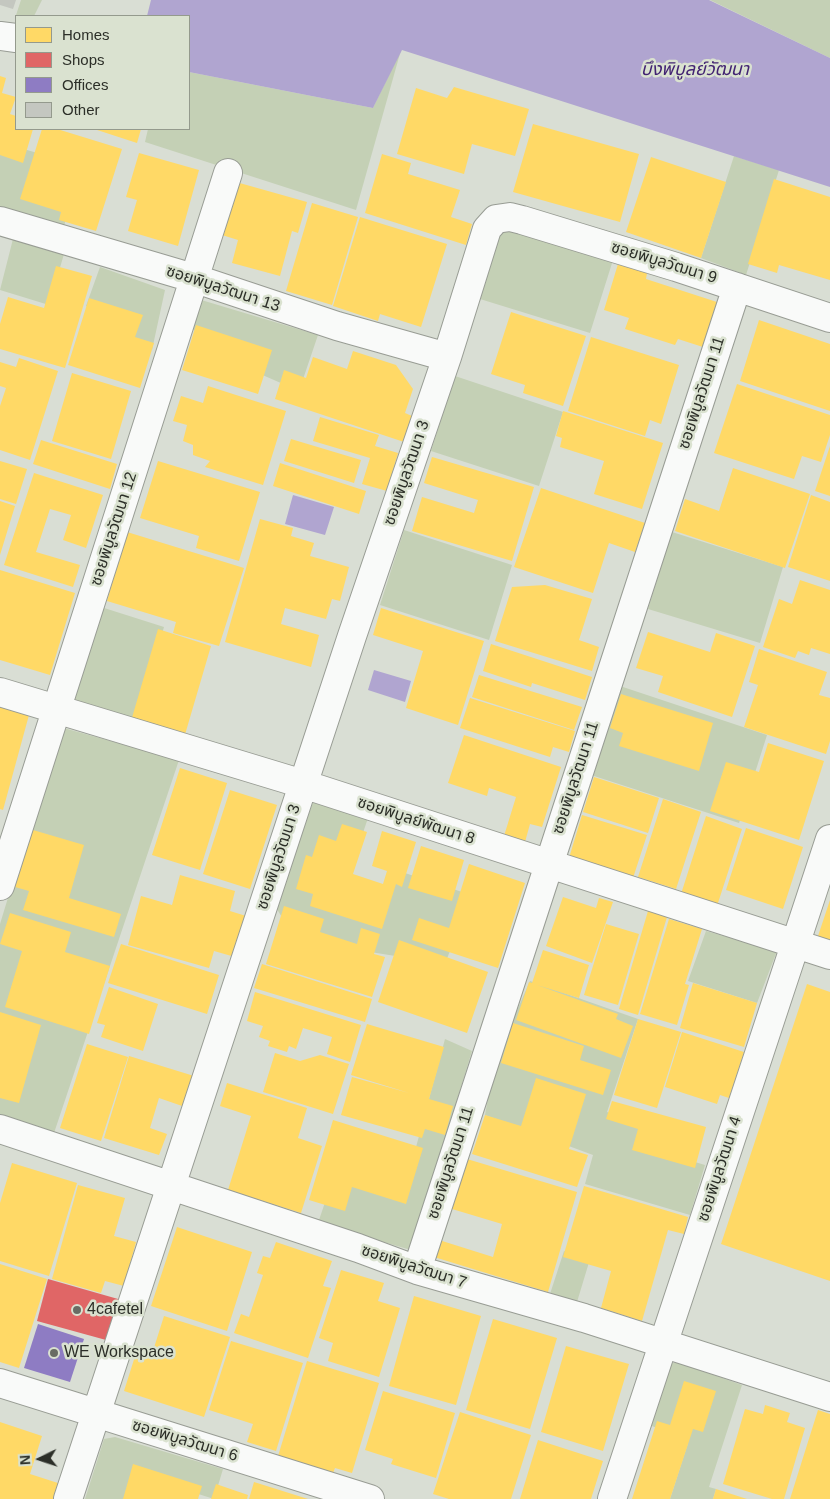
<!DOCTYPE html>
<html>
<head>
<meta charset="utf-8">
<style>
  body { margin:0 }
  #map { position:relative; width:830px; height:1499px; overflow:hidden; background:#d9ded4; font-family:Helvetica,sans-serif }
  canvas { display:block }
  .legend { position:absolute; left:15px; top:15px; width:175px; height:115px; box-sizing:border-box; background:#dae2d0; border:1px solid #949a8d; margin:0; padding:6px 9px; list-style:none; font-size:15px; color:#2c2f28 }
  .legend li { display:flex; align-items:center; gap:10px; height:25px }
  .legend b { width:25px; border:1px solid #949a8d }
  .north { position:absolute; left:15px; top:1434px; width:50px; height:50px; -webkit-text-stroke:4px #dae2d0; paint-order:stroke; rotate:266deg; font-size:14px; font-weight:700; line-height:20px; text-align:center; color:#2c2f28 }
  .north::after { content:''; display:block; margin:auto; width:18px; height:22px; background:#2c2f28; clip-path:polygon(50% 0,100% 100%,50% 72%,0 100%) }
</style>
</head>
<body>
<div id="map">
<canvas width="830" height="1499"></canvas>
<ul class="legend">
<li><b style="height:14px;background:#ffd966"></b>Homes</li>
<li><b style="height:14px;background:#e06666"></b>Shops</li>
<li><b style="height:14px;background:#8e7cc3"></b>Offices</li>
<li><b style="height:14px;background:#c4c7c0"></b>Other</li>
</ul>
<div class="north">N</div>
</div>
<script>
const g = document.querySelector('canvas').getContext('2d');
g.lineJoin = 'round';
function fill(path, color) { g.fillStyle = color; g.fill(path, 'evenodd'); }
const poly = rows => new Path2D(rows.map(r => 'M' + r).join(''));
function trace(path, color, width, dash) { g.strokeStyle = color; g.lineWidth = width; g.lineCap = dash ? 'butt' : 'round'; g.setLineDash(dash || []); g.stroke(path); }
function write(font, color, halo, rows, align = 'center') {
  g.font = font + ' Helvetica,"Noto Sans Thai",sans-serif'; g.lineWidth = 5; g.setLineDash([]); g.textBaseline = 'middle'; g.strokeStyle = halo; g.fillStyle = color; for (const [text, x, y, turn = 0] of rows) {
    g.save(); g.translate(x, y); g.rotate((+turn || 0) * Math.PI / 180); g.textAlign = isNaN(turn) ? turn : align; if (halo) g.strokeText(text, 0, 0); g.fillText(text, 0, 0); g.restore();
  }
}
fill(poly([
  [21,0,42,0,34,16,16,15],
  [710,0,830,0,830,58],
  [401,50,356,210,145,142,148,129,189,129,189,72,373,108],
  [0,142,78,165,64,227,0,207],
  [734,156,779,170,746,275,701,258],
  [508,229,613,260,590,333,480,299,501,232],
  [13,239,64,254,49,305,0,290],
  [100,267,165,290,152,350,86,306],
  [198,299,318,335,299,391,258,373,191,328],
  [455,376,563,412,539,486,431,451],
  [404,530,512,565,489,640,380,605],
  [672,532,783,567,760,643,648,609],
  [101,607,164,627,136,720,73,700],
  [617,685,767,735,739,823,588,774],
  [60,727,179,760,54,1133,0,1117,0,924],
  [314,800,368,818,347,880,382,893,399,871,471,895,445,964,296,940,275,906],
  [706,931,777,951,757,1003,688,981],
  [530,981,638,1019,607,1112,644,1123,638,1145,705,1165,690,1215,585,1184,593,1155,485,1115,495,1060],
  [445,1039,472,1051,411,1250,318,1223,337,1167,404,1192],
  [564,1251,590,1259,577,1302,550,1294],
  [677,1362,742,1385,709,1487,716,1489,713,1499,670,1499,688,1443,650,1425,670,1364],
  [115,1437,223,1469,214,1499,142,1476,134,1499,85,1499,104,1439]
]), '#c4d0b5');
fill(poly([
  [151,0,709,0,830,58,830,187,402,50,373,108,189,72,189,16,147,16],
  [293,495,334,507,325,535,285,524],
  [374,670,411,681,405,702,368,690]
]), '#b0a5d0');
fill(poly([
  [0,76,6,78,2,93,16,97,10,114,16,116,16,129,33,129,23,163,0,155],
  [454,87,529,109,515,156,472,144,464,174,397,154,416,88,447,98],
  [533,124,639,154,620,222,513,192],
  [42,129,57,129,122,149,96,231,59,220,61,212,20,199],
  [94,129,141,129,137,143],
  [139,153,199,170,178,246,128,231,137,200,126,197],
  [382,154,411,163,408,174,460,190,451,217,472,224,466,245,365,213],
  [651,157,726,182,701,258,626,232],
  [774,179,830,197,830,280,779,265,777,273,748,264],
  [236,182,307,202,298,233,292,231,280,276,232,263,238,240,222,235],
  [312,203,358,217,332,305,286,291],
  [360,217,447,244,421,327,380,314,378,321,333,306],
  [618,264,647,273,646,279,720,303,706,348,678,339,675,345,625,329,629,318,604,310],
  [56,266,92,276,65,368,0,349,0,324,8,297,44,308],
  [89,298,143,315,135,337,154,343,140,388,68,365],
  [511,312,586,336,563,406,523,393,525,385,491,374],
  [759,320,830,344,830,411,740,381],
  [196,325,272,350,258,394,182,370],
  [591,337,679,365,661,424,650,420,645,436,568,411],
  [353,351,396,365,413,389,405,413,412,416,404,442,275,399,284,370,306,378,313,357,347,369],
  [19,358,58,371,30,460,0,450,0,406,6,388,0,386,0,362,16,367],
  [72,373,131,391,111,459,52,441],
  [737,384,830,415,830,435,821,462,802,456,794,479,714,453],
  [208,386,286,411,263,485,205,467,210,461,193,455,193,445,183,441,187,425,173,421,181,396,203,403],
  [563,411,663,443,642,509,594,494,604,461,560,447,562,438,556,436],
  [320,417,379,435,375,446,398,453,387,491,362,484,370,458,313,441],
  [291,439,361,460,354,483,284,461],
  [41,440,117,464,110,489,33,464],
  [830,446,830,496,815,491],
  [432,457,534,487,512,561,412,531,422,497,474,513,478,500,424,483],
  [0,461,27,469,16,504,0,499],
  [158,461,260,492,239,561,196,548,199,536,140,518],
  [280,463,366,491,359,514,273,486],
  [733,468,810,494,785,568,675,531,685,499,719,511],
  [34,473,103,495,86,548,63,540,71,515,50,509,36,552,80,565,73,587,4,565],
  [541,488,645,523,635,552,609,543,593,593,514,567],
  [811,495,830,502,830,581,788,567],
  [0,501,15,506,0,555],
  [260,519,293,528,291,536,314,543,310,556,349,567,340,601,332,599,326,619,285,608,281,624,319,635,311,667,225,642],
  [127,532,244,568,219,646,173,633,176,622,107,601],
  [0,570,75,593,50,675,0,660],
  [800,580,830,590,830,654,811,648,809,655,798,651,795,658,763,647,779,599,792,604],
  [545,585,592,599,579,640,599,647,592,671,495,641,512,587],
  [381,608,484,641,458,725,406,708,423,651,373,635],
  [158,629,211,646,184,738,131,721],
  [648,632,710,652,716,633,755,646,732,717,658,692,663,676,636,668],
  [491,644,592,677,585,700,532,683,531,687,483,671],
  [759,649,827,672,819,695,830,698,830,741,826,754,744,727,758,685,749,682],
  [479,675,582,707,574,730,472,697],
  [621,694,713,723,699,771,619,746,623,733,610,728],
  [470,698,575,731,569,752,553,747,550,757,460,728],
  [0,707,29,715,3,810,0,809],
  [464,735,561,767,542,827,530,824,525,842,504,836,516,797,489,788,487,796,448,783],
  [768,743,824,761,799,840,710,811,726,762,759,772],
  [180,768,227,783,200,870,152,855],
  [594,777,659,798,648,833,583,812],
  [230,790,277,805,250,889,203,874],
  [663,799,701,812,676,889,638,877],
  [582,815,647,835,633,878,569,858],
  [706,816,742,829,717,906,681,894],
  [342,824,367,832,353,874,383,884,387,871,372,866,382,831,416,842,402,887,396,884,382,929,310,906,313,894,296,889,306,855,312,857,319,835,336,841],
  [746,828,803,847,783,909,726,890],
  [33,830,84,845,69,898,121,914,114,937,23,910,29,891,15,887],
  [421,846,464,860,452,901,408,888],
  [469,864,525,883,498,968,412,940,419,918,449,928],
  [180,875,235,891,230,911,246,916,235,957,214,951,209,968,128,945,141,896,172,905],
  [563,897,596,908,599,898,613,902,592,963,546,946],
  [830,900,830,940,818,936],
  [284,906,324,919,320,932,357,944,361,928,380,934,374,954,385,957,372,997,266,964],
  [648,911,667,917,638,1015,619,1009],
  [10,913,71,932,65,952,110,966,89,1034,5,1007,22,951,0,944],
  [669,919,702,929,685,984,689,985,677,1025,640,1014],
  [606,924,639,934,618,1005,584,995],
  [399,940,488,972,467,1033,378,1002],
  [121,944,219,975,207,1014,108,983],
  [543,950,589,965,579,998,537,985,618,1014,616,1019,633,1026,621,1058,516,1020,529,982,532,983],
  [262,964,372,999,365,1022,254,988],
  [693,983,757,1003,744,1047,680,1028],
  [807,984,830,992,830,1281,721,1244],
  [109,987,158,1004,143,1051,101,1037,105,1025,97,1023],
  [255,992,361,1025,350,1062,327,1054,332,1037,303,1028,296,1049,289,1046,287,1052,268,1046,270,1041,259,1037,263,1026,247,1021],
  [0,1012,41,1025,19,1103,0,1098],
  [638,1019,681,1032,657,1108,614,1095],
  [513,1023,584,1046,580,1060,611,1070,603,1095,501,1063],
  [367,1024,444,1047,429,1099,453,1106,445,1135,425,1129,422,1138,341,1115,352,1077,409,1093,351,1075],
  [682,1032,744,1052,729,1098,720,1095,717,1104,665,1087],
  [87,1044,128,1057,101,1141,60,1128],
  [275,1053,300,1061,320,1055,349,1064,333,1114,263,1092],
  [129,1056,194,1076,185,1107,159,1098,150,1128,167,1134,159,1155,104,1138],
  [536,1078,586,1094,569,1149,588,1155,577,1187,472,1154,485,1115,521,1126],
  [227,1083,307,1108,298,1138,322,1146,301,1213,228,1190,251,1116,220,1106],
  [612,1101,706,1127,695,1168,632,1150,638,1129,606,1119],
  [333,1120,423,1148,406,1204,352,1187,345,1211,309,1200],
  [467,1159,577,1192,548,1292,434,1257,439,1240,493,1257,502,1224,452,1209],
  [12,1163,77,1183,49,1276,0,1261,0,1203],
  [78,1185,125,1198,114,1236,136,1242,124,1286,105,1281,101,1293,52,1279],
  [584,1186,688,1217,684,1234,668,1230,642,1321,601,1308,611,1271,563,1257],
  [177,1227,252,1252,227,1331,151,1306],
  [276,1242,332,1261,323,1286,331,1288,308,1358,234,1333,241,1314,249,1317,263,1275,257,1273,263,1256,270,1258],
  [0,1264,47,1279,19,1368,0,1362],
  [341,1270,384,1283,378,1301,400,1308,379,1377,328,1361,333,1343,319,1338],
  [414,1296,481,1316,456,1405,389,1386],
  [164,1316,230,1337,204,1417,124,1391,137,1350,152,1354],
  [493,1319,557,1338,530,1429,466,1410],
  [231,1341,303,1363,276,1451,247,1442,253,1424,209,1410],
  [566,1346,629,1364,603,1451,541,1432],
  [307,1361,379,1383,352,1473,335,1468,333,1473,278,1456],
  [684,1381,716,1391,703,1432,693,1429,670,1499,632,1499,657,1421,670,1425],
  [383,1391,455,1413,436,1478,391,1464,393,1459,365,1450],
  [765,1405,790,1413,787,1422,805,1428,784,1499,772,1499,723,1484,745,1409,763,1414],
  [818,1410,830,1414,830,1499,790,1499],
  [460,1412,531,1435,511,1499,449,1499,433,1494],
  [0,1422,42,1436,30,1474,61,1484,56,1499,0,1499],
  [538,1440,603,1461,591,1499,520,1499],
  [133,1464,202,1486,198,1499,123,1499],
  [254,1482,308,1499,249,1499],
  [216,1484,248,1495,247,1499,211,1499],
  [716,1489,747,1499,713,1499]
]), '#ffd966');
fill(poly([
  [48,1279,118,1299,106,1340,37,1321]
]), '#e06666');
fill(poly([
  [38,1324,84,1339,70,1382,24,1368]
]), '#8e7cc3');
fill(poly([
  [0,0,16,0,13,9,0,5]
]), '#c4c7c0');
const minor = poly([
  [0,36,16,38],
  [0,221,193,278,337,326,447,357],
  [0,692,303,784,830,955],
  [0,886,228,173],
  [0,1129,358,1248,417,1270,584,1318,830,1397],
  [417,1270,737,287],
  [0,1383,370,1499],
  [68,1499,352,636,447,357,487,229,496,219,510,217,522,220,676,267,830,318],
  [612,1499,830,839]
]);
trace(minor, '#989c94', 30);
trace(minor, '#f9faf9', 28);
for (const [x, y, r, color] of [
  [77,1310,5,"#696c64"],
  [54,1353,5,"#696c64"]
]) { const dot = new Path2D(); dot.arc(x, y, r, 0, 2 * Math.PI); g.fillStyle = color; g.fill(dot); trace(dot, '#dae2d0', 2); }
write('16px', '#2c2f28', '#dae2d0', [
  ["ซอยพิบูลวัฒนา 9",664,263,17],
  ["ซอยพิบูลวัฒนา 13",223,289,18],
  ["ซอยพิบูลวัฒนา 11",702,393,-72],
  ["ซอยพิบูลวัฒนา 3",407,473,-71],
  ["ซอยพิบูลวัฒนา 12",114,529,-72],
  ["ซอยพิบูลวัฒนา 11",576,778,-72],
  ["ซอยพิบูลย์พัฒนา 8",416,821,18],
  ["ซอยพิบูลวัฒนา 3",279,857,-72],
  ["ซอยพิบูลวัฒนา 11",451,1163,-72],
  ["ซอยพิบูลวัฒนา 4",720,1169,-72],
  ["ซอยพิบูลวัฒนา 7",414,1267,18],
  ["ซอยพิบูลวัฒนา 6",185,1441,17]
]);
write('16px', '#2c2f28', '#dae2d0', [
  ["4cafetel",87,1310],
  ["WE Workspace",64,1353]
], 'left');
write('italic 18px', '#422372', '#dae2d0', [
  ["บึงพิบูลย์วัฒนา",695,70]
]);
</script>
</body>
</html>
